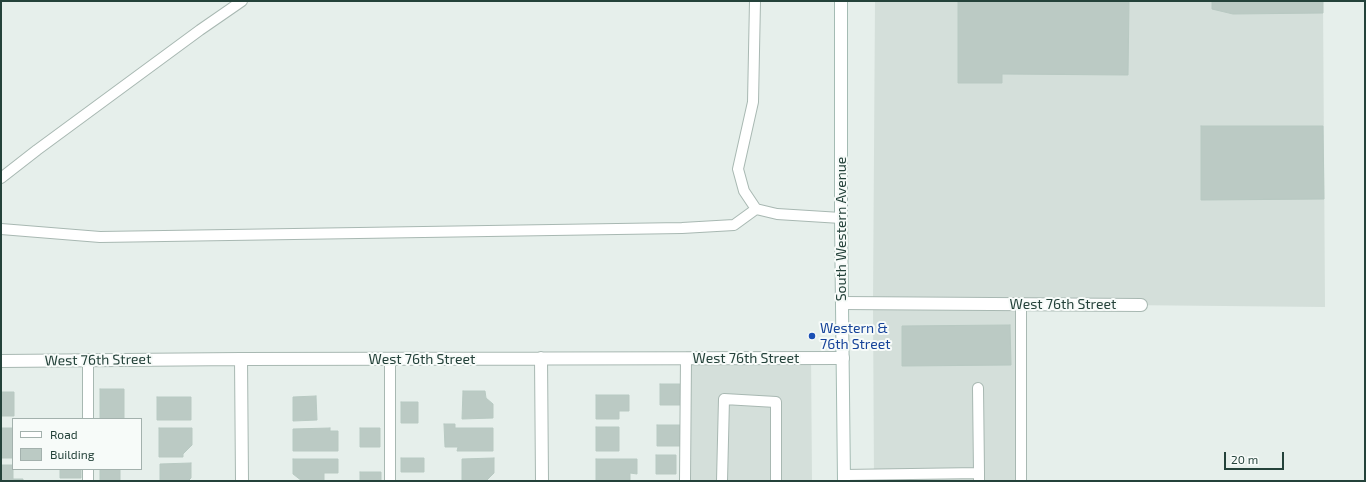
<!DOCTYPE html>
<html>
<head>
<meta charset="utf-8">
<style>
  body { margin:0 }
  #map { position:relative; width:1366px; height:482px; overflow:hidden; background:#e6efeb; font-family:"Exo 2",sans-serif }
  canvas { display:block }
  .frame { position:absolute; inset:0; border:2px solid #24423a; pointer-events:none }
  .legend { position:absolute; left:12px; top:418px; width:130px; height:52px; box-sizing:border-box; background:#f7fbf9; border:1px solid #a3b1ad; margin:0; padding:5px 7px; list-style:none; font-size:12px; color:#24423a }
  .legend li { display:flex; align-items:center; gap:8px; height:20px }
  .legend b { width:20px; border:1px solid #a3b1ad }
  .scale { position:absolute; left:1224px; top:452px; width:60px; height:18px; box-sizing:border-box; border:2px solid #24423a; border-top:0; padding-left:5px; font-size:12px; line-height:14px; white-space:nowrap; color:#24423a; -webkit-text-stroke:3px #f7fbf9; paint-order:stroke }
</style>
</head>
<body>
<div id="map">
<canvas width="1366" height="482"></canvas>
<div class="frame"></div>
<ul class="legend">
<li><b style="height:5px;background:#fff"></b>Road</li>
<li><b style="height:11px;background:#bbcac4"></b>Building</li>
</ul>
<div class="scale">20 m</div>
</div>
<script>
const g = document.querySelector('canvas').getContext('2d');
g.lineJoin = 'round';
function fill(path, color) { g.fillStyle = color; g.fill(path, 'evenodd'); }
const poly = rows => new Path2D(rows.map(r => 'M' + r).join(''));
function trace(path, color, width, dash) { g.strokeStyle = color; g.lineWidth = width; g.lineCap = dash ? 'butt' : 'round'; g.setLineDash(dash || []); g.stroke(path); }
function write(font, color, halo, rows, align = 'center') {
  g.font = font + ' "Exo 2",sans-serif'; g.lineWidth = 4; g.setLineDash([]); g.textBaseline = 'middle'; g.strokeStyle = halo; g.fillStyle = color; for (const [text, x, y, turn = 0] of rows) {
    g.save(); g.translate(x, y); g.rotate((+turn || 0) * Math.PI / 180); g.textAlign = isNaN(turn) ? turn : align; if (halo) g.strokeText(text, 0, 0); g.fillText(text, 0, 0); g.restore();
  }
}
fill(poly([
  [875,1,1323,1,1325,307,1022,304,1021,481,874,481,873,303],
  [686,351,811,351,812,481,685,481]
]), '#d4dfda');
const building = poly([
  [958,1,1129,1,1128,75,1002,74,1002,83,958,83,958,1],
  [1212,1,1323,1,1323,13,1233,14,1212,9,1212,1],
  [1201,126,1323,126,1324,199,1201,200,1201,126],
  [1010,325,1011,365,902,366,902,326,1010,325],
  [660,384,680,384,680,405,660,405,660,384],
  [100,389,124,389,124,419,100,419,100,389],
  [463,391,485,391,486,398,493,404,493,418,462,419,463,391],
  [1,392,14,392,14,416,1,416,1,392],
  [596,395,629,395,629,411,619,411,619,419,596,419,596,395],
  [316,396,317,420,293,421,293,397,316,396],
  [157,397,191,397,191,420,157,420,157,397],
  [401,402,418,402,418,423,401,423,401,402],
  [444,424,455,424,455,428,493,428,493,451,457,451,458,447,445,447,444,424],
  [657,425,680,425,680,446,657,446,657,425],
  [596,427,619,427,619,451,596,451,596,427],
  [1,428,13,428,13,458,1,458,1,428],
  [159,428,192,428,192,445,183,454,183,457,159,457,159,428],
  [330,428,330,431,338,431,338,451,293,451,293,429,330,428],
  [360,428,380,428,380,447,360,447,360,428],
  [656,455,676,455,676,474,656,474,656,455],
  [401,458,424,458,424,472,401,472,401,458],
  [494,458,494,473,486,481,462,481,462,459,494,458],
  [293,459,338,459,338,473,324,473,324,481,302,481,293,474,293,459],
  [596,459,637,459,637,474,630,473,630,481,596,481,596,459],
  [191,463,191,478,188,481,160,481,160,464,191,463],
  [1,465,13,465,13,479,23,479,23,481,1,481,1,465],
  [60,469,81,469,81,478,60,478,60,469],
  [100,469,120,469,120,481,100,481,100,469],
  [360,472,381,472,381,481,360,481,360,472]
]);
fill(building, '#bbcac4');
trace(building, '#b8c9c2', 1);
const service = poly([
  [755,1,753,102,738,169,744,191,756,209,777,214,841,218],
  [1,178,37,150,200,30,242,1],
  [1,229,100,237,682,228,734,225,756,209],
  [1021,304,1021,481],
  [390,359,390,481],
  [978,388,979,473],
  [88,419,88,359],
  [844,475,979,473,979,481],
  [88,481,88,469],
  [685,481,686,358],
  [722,481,724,399,776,402,776,481]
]);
const minor = poly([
  [842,303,1141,305],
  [541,358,542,481],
  [241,359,242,481],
  [1,361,241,359,843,358]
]);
const secondary = poly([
  [841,1,841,218,844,481]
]);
trace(service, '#a8b8b2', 12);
trace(minor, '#a8b8b2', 14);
trace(secondary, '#a4bbb3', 14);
trace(service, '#fff', 10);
trace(minor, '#fff', 12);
trace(secondary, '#fff', 12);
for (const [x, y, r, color] of [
  [812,336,4,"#1a4fb4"]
]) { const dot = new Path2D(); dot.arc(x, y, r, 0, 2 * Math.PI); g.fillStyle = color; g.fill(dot); trace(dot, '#f7fbf9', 1.5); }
write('14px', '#24423a', '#f7fbf9', [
  ["South Western Avenue",841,229,-90],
  ["West 76th Street",1063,304],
  ["West 76th Street",746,358],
  ["West 76th Street",422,359],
  ["West 76th Street",98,360,-1]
]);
write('14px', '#164399', '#f7fbf9', [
  ["Western &",820,328],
  ["76th Street",820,344]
], 'left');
</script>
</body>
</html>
